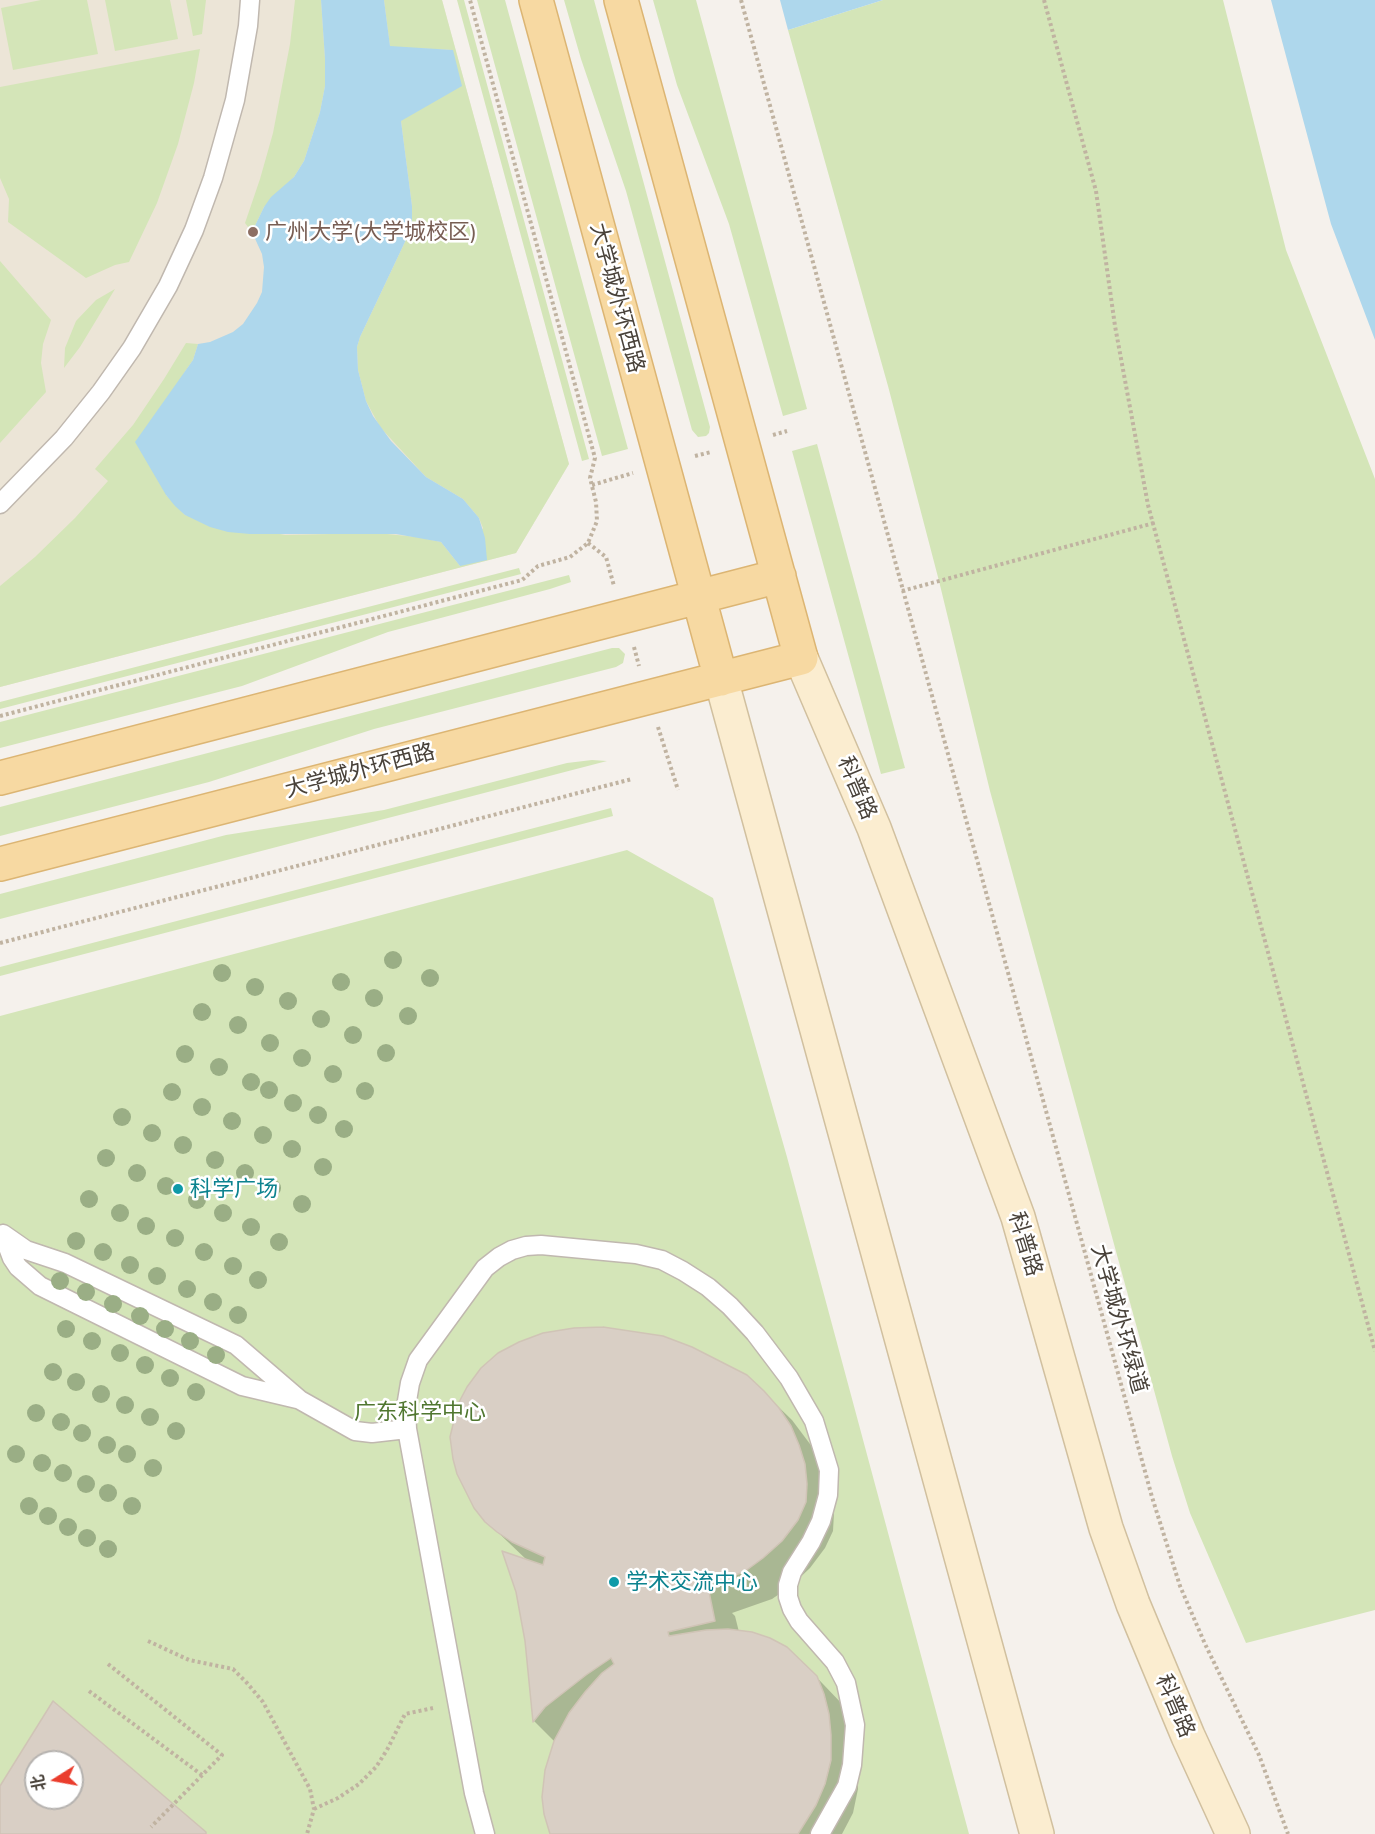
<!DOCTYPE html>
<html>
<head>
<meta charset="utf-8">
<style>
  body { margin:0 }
  #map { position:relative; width:1375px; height:1834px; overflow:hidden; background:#f5f1ec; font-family:Mulish,"Noto Sans SC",sans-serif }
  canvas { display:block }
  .north { position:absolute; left:24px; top:1750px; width:60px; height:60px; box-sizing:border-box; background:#fff; border:2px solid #b6b3b0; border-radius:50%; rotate:259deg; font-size:16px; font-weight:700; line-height:24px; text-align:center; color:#49423a }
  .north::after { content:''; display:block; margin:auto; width:21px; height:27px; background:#ea3d2d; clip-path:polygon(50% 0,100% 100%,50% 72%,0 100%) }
</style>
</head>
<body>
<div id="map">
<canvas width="1375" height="1834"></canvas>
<div class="north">北</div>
</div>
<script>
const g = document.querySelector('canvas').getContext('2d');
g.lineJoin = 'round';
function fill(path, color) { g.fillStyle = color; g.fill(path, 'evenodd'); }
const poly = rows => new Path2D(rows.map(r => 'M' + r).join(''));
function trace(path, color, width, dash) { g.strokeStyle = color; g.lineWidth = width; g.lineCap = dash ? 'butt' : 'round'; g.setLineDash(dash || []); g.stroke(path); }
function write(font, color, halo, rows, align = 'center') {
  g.font = font + ' Mulish,"Noto Sans SC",sans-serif'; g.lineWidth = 5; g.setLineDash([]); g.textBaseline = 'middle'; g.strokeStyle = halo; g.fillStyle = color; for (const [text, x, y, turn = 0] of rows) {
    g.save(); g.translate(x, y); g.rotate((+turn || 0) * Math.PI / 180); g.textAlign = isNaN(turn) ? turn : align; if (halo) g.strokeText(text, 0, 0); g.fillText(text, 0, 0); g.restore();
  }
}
fill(poly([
  [0,0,442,0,569,464,516,553,0,687]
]), '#ece5d7');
fill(poly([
  [41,0,87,0,98,54,13,70,1,8],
  [105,0,170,0,178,39,115,51],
  [186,0,206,0,202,34,193,36],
  [295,0,321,0,325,59,325,86,320,112,304,161,294,177,264,207,252,232,245,223,260,179,273,133,290,44],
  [384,0,442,0,569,464,516,553,0,687,0,586,35,557,75,518,108,481,95,469,133,425,164,379,186,343,198,344,193,360,184,373,166,495,185,515,285,535,377,533,417,537,441,542,460,566,483,528,479,518,463,499,426,477,380,427,366,401,358,370,357,347,360,337,412,227,412,206,401,121,453,50,390,47],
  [457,0,464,0,589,459,582,461],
  [477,0,505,0,628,449,602,456],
  [564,0,594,0,710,427,709,433,706,436,698,437,692,430,626,191,581,59],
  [653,0,696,0,807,409,783,416,729,224,677,85],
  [883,0,1223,0,1286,250,1375,479,1375,1610,1246,1643,1190,1513,1172,1456,990,791,939,581,888,386,788,30],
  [200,49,194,83,178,144,157,203,129,262,115,265,86,278,8,222,9,199,0,178,0,87],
  [0,261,51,320,43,344,41,363,46,392,0,443],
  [115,289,80,347,64,368,65,348,76,321,96,300],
  [817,444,905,768,881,774,792,451],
  [519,568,521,574,0,709,0,702],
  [569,575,571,582,550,589,388,632,242,686,0,748,0,722],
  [612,648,619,648,625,654,623,663,616,667,374,729,209,782,0,836,0,807],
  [592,760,607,761,0,919,0,894,226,835,384,810,567,763],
  [611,808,613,816,0,976,0,967],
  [627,850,713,898,787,1157,969,1834,0,1834,0,1016],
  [36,1762,72,1762,72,1798,36,1798]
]), '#d4e5b8');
fill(poly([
  [321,0,384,0,390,46,453,50,462,86,401,121,412,206,412,227,360,337,357,347,358,370,366,401,373,416,391,441,426,477,463,499,479,518,485,538,487,560,460,566,441,542,396,534,250,534,228,532,210,527,185,515,175,506,166,495,135,442,193,360,198,344,210,342,233,332,243,324,257,303,262,292,264,267,262,254,252,232,264,207,271,197,294,177,304,161,320,112,325,86,325,59],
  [780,0,883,0,788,30],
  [1271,0,1375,0,1375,340,1331,224]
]), '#aed7ec');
fill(poly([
  [763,1392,792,1420,819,1456,832,1493,834,1513,833,1531,825,1548,810,1568,791,1586,772,1599,732,1613,735,1616,739,1632,802,1662,844,1706,858,1764,858,1789,853,1813,842,1834,552,1834,555,1742,534,1721,527,1641,529,1562,486,1521]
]), '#0003');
const building = poly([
  [603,1327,663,1336,692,1347,747,1375,764,1391,779,1408,791,1426,799,1445,805,1464,807,1484,806,1502,798,1520,782,1541,763,1558,744,1572,705,1585,708,1587,715,1621,668,1632,669,1636,706,1630,728,1629,752,1632,770,1638,787,1647,817,1676,824,1694,829,1714,831,1735,831,1760,825,1784,816,1805,798,1834,550,1834,544,1814,542,1797,545,1770,554,1741,569,1713,585,1692,602,1673,614,1664,611,1658,586,1675,545,1707,533,1722,525,1641,516,1592,502,1551,543,1565,545,1557,512,1542,497,1532,485,1522,474,1508,457,1474,453,1459,450,1437,458,1404,467,1387,481,1368,498,1353,519,1342,543,1333,574,1328,603,1327],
  [53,1701,206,1832,206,1834,0,1834,0,1786,53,1701],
  [36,1762,72,1762,72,1798,36,1798,36,1762]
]);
fill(building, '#d9cfc5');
trace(building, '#d0c4b6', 1.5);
const lane = poly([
  [0,504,64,438,101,392,132,348,168,286,194,230,213,178,235,100,248,26,250,0],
  [3,1234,26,1250,65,1263,236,1345,300,1400,355,1431,372,1433,407,1429],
  [3,1234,12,1258,18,1267,40,1286,242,1386,297,1399],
  [485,1834,474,1793,407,1429,406,1407,410,1383,418,1360,485,1268,499,1257,512,1250,526,1246,541,1245,636,1254,662,1260,683,1271,708,1287,730,1306,755,1333,789,1378,814,1421,829,1470,828,1495,821,1521,811,1542,792,1572,788,1585,788,1597,792,1609,799,1621,835,1662,846,1683,855,1725,852,1765,847,1786,820,1834]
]);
const secondary = poly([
  [801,658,874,828,1018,1217,1106,1528,1133,1604,1188,1736,1233,1834],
  [721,679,1037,1834]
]);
const primary = poly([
  [536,0,721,679],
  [0,778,779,576],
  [0,864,801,658,621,0]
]);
trace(lane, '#c0b8af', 21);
trace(secondary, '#d1c09f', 36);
trace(primary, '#dcb573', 36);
trace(poly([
  [741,0,1152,1497,1180,1586,1205,1644,1259,1755,1288,1834],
  [1044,0,1096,191,1115,326,1148,505,1375,1351],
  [773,435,787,431],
  [695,456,711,452],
  [592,485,633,473],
  [588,543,606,557,614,586],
  [902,591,1154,523],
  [634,647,639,666],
  [0,716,522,580,538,566,570,557,588,543,597,521,596,502,590,478,595,458,470,0],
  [658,727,678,790],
  [0,943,632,779],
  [148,1641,189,1660,233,1669,247,1683,263,1702,310,1789,314,1809,307,1834],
  [108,1664,222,1755,151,1827],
  [89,1691,202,1775],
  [314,1809,338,1798,359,1784,376,1767,387,1750,405,1714,433,1708]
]), '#c0b3a1', 4, [3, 3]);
trace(lane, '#fff', 18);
trace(secondary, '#fbedd0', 33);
trace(primary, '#f7d9a2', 33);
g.fillStyle = '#9aae85';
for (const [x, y] of [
  [393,960],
  [222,973],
  [430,978],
  [341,982],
  [255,987],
  [374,998],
  [288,1001],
  [202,1012],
  [408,1016],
  [321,1019],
  [238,1025],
  [353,1035],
  [270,1043],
  [386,1053],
  [185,1054],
  [302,1058],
  [219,1067],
  [333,1074],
  [251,1082],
  [269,1090],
  [365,1091],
  [172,1092],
  [293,1103],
  [202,1107],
  [318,1115],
  [122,1117],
  [232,1121],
  [344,1129],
  [152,1133],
  [263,1135],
  [183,1145],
  [292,1149],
  [106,1158],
  [215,1160],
  [323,1167],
  [137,1173],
  [245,1173],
  [166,1186],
  [272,1188],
  [89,1199],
  [197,1200],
  [302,1204],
  [120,1213],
  [223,1213],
  [146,1226],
  [251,1227],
  [175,1238],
  [76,1241],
  [279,1242],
  [103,1252],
  [204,1252],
  [130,1265],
  [233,1266],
  [157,1276],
  [258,1280],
  [60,1281],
  [187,1289],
  [86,1292],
  [213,1302],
  [113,1304],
  [238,1315],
  [140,1316],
  [66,1329],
  [165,1329],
  [92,1341],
  [190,1341],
  [120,1353],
  [216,1355],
  [145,1365],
  [53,1372],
  [170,1378],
  [76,1382],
  [196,1392],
  [101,1394],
  [125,1405],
  [36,1413],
  [150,1417],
  [61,1422],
  [176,1431],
  [82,1433],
  [107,1445],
  [16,1454],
  [127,1454],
  [42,1463],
  [153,1468],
  [63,1473],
  [86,1484],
  [108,1493],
  [29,1506],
  [132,1506],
  [48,1516],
  [68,1527],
  [87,1538],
  [108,1549]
]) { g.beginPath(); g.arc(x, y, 9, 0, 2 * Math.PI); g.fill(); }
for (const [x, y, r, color] of [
  [253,232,6,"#8d6e63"],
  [178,1189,6,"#0f9aa8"],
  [614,1582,6,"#0f9aa8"]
]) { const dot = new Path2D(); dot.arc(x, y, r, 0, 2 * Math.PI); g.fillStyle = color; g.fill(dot); trace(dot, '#fff', 2); }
write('22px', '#785e54', '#fff', [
  ["广州大学(大学城校区)",265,232]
], 'left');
write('22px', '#49423a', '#fff', [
  ["大学城外环西路",617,298,75],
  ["大学城外环西路",360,771,-15],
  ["科普路",857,788,67],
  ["科普路",1025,1244,73],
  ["大学城外环绿道",1119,1319,74],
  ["科普路",1175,1706,67]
]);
write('22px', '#0d838f', '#fff', [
  ["科学广场",190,1189],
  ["学术交流中心",626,1582]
], 'left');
write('22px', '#507730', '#fff', [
  ["广东科学中心",420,1412]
]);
</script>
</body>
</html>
